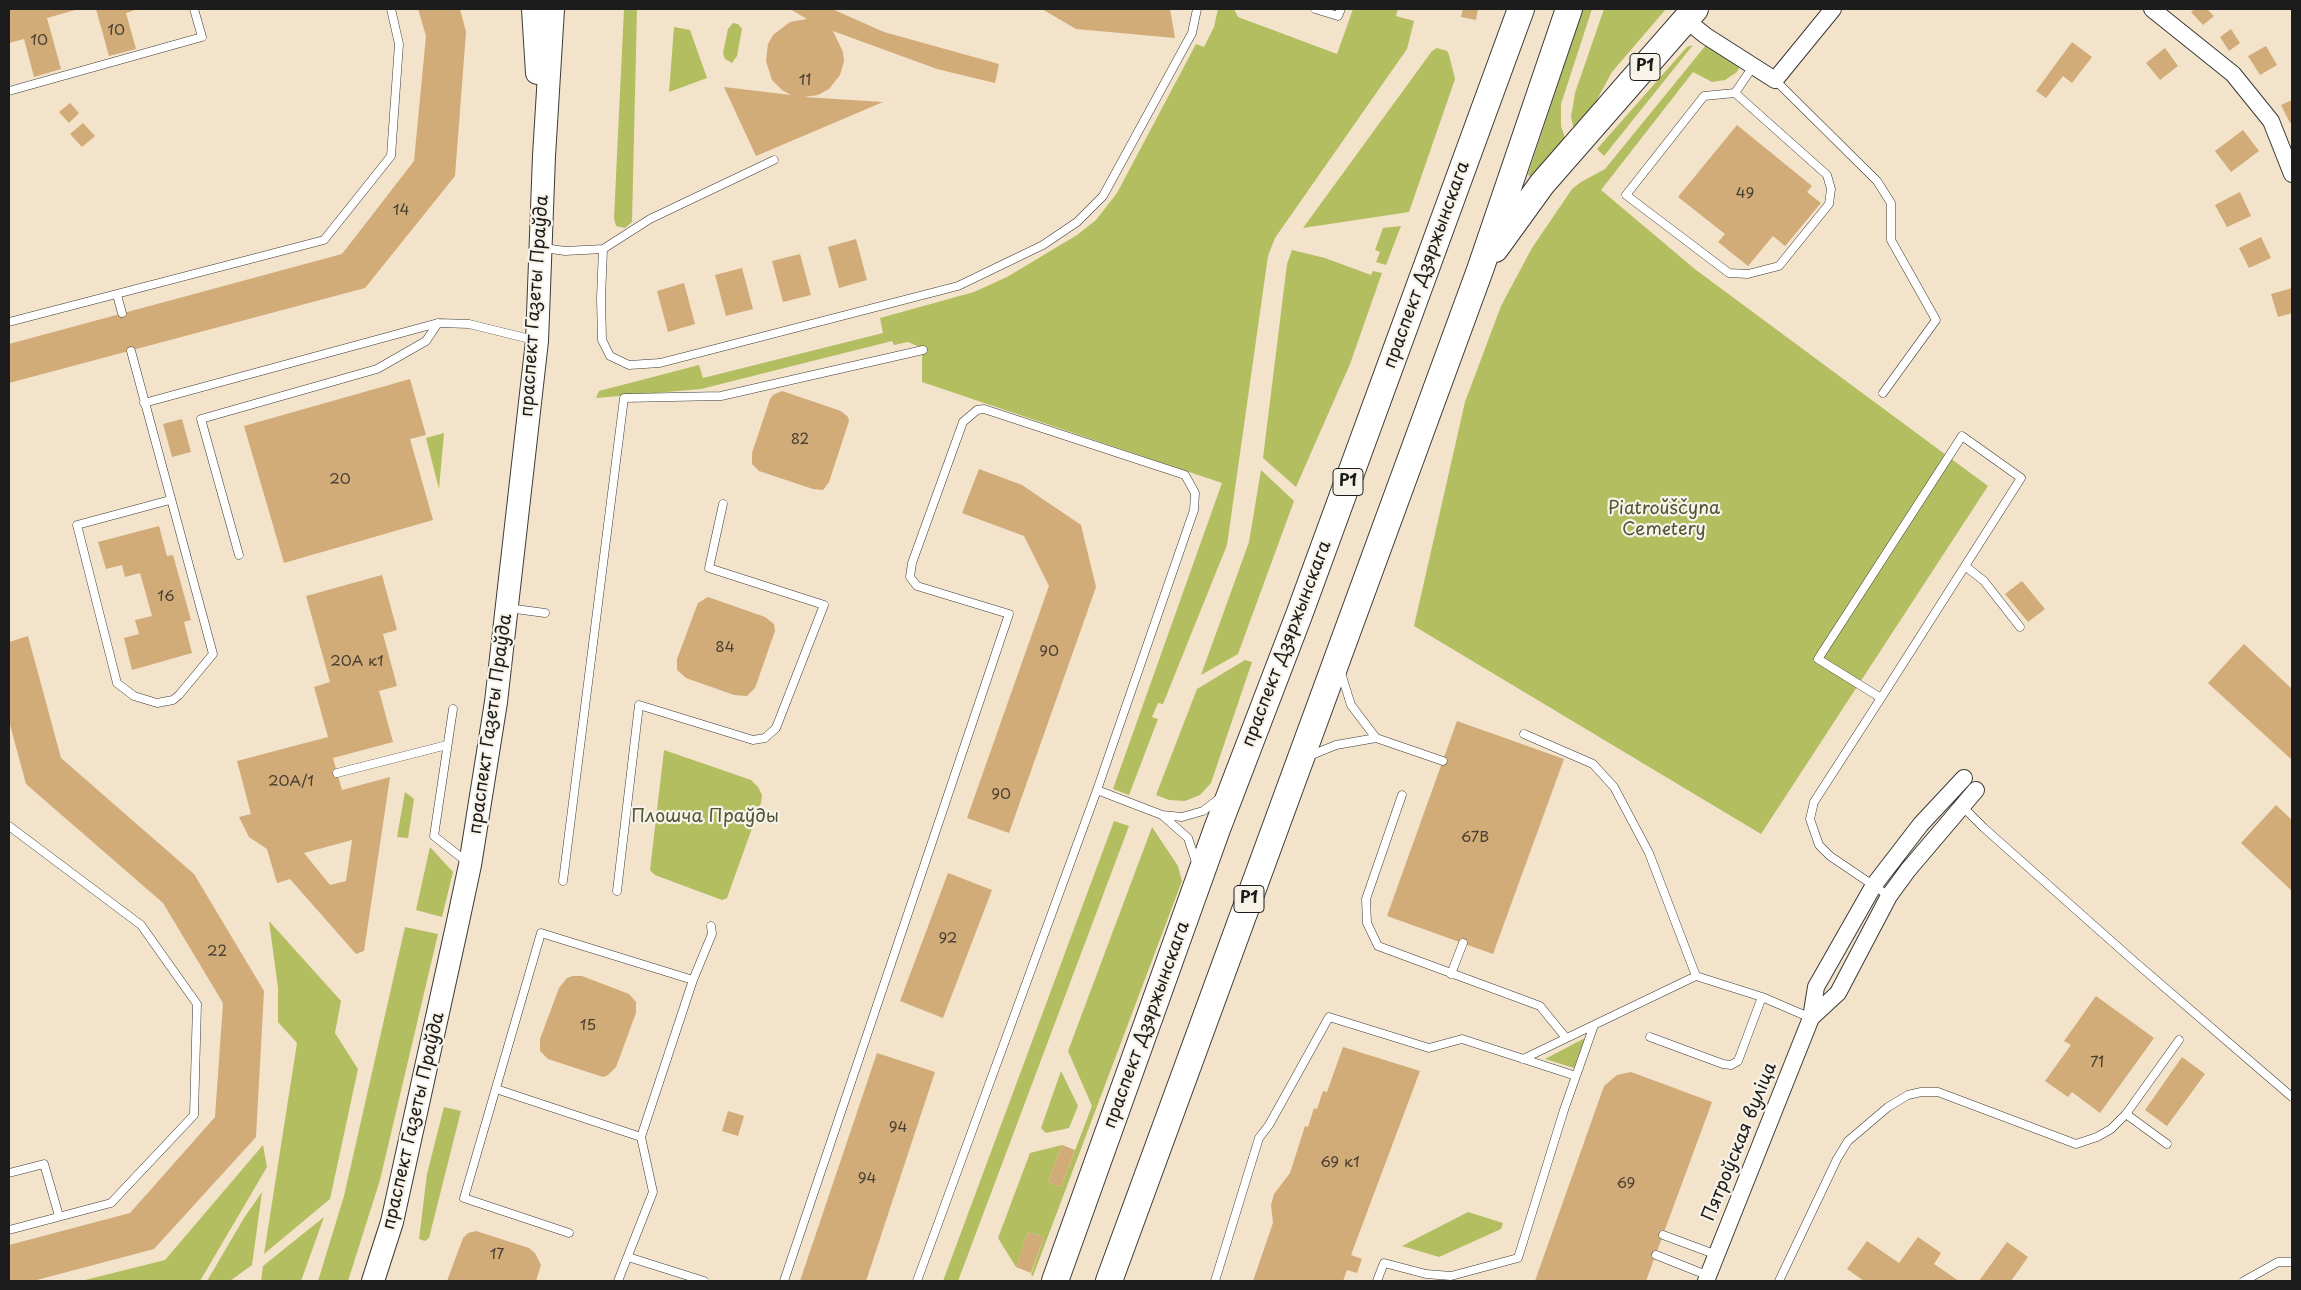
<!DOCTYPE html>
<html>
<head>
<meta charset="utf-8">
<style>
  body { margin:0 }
  #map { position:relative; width:2301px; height:1290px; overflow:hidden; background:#f3e3cb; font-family:"Playpen Sans",sans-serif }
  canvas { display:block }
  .frame { position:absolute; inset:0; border:10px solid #1c1c1c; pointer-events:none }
</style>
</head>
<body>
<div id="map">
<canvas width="2301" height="1290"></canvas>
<div class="frame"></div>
</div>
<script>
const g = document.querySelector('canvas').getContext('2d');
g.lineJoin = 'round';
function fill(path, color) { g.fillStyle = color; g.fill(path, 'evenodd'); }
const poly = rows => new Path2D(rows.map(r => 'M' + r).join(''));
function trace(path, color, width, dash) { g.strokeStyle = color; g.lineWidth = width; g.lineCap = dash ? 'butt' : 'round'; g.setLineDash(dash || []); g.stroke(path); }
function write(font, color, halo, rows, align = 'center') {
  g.font = font + ' "Playpen Sans",sans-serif'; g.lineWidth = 4.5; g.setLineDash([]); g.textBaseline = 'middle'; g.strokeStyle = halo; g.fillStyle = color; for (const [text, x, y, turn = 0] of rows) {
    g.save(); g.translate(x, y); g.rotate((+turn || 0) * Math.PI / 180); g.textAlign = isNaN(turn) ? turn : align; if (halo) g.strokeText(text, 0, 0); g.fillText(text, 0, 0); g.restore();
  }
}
fill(poly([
  [624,9,637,9,632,222,625,228,616,226,614,218],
  [1218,9,1234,9,1238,17,1337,54,1353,9,1398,9,1396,16,1414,21,1407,49,1275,238,1268,256,1227,545,1163,704,1158,703,1152,717,1158,719,1129,795,1113,789,1222,483,922,382,922,348,908,342,894,345,892,341,701,389,596,398,599,391,699,365,703,378,883,333,880,318,974,292,1007,277,1077,235,1096,220,1117,193,1196,44,1204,47,1214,27],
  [1583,9,1592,9,1561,104,1561,126,1565,138,1530,177,1528,174],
  [1604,9,1666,9,1612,72,1594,105,1574,129,1571,117,1575,93],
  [733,23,738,24,742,29,737,56,732,63,725,59,723,53,728,29],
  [674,27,690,30,707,78,669,92],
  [1693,45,1604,156,1597,149,1687,47],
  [1706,45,1741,64,1737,72,1725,80,1712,82,1693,72,1601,190,1696,270,1988,486,1761,834,1414,626,1465,402,1501,306,1532,248,1572,189,1581,182,1605,169],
  [1437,48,1447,51,1449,55,1455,79,1409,212,1303,228,1432,51],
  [1401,226,1386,265,1376,262,1380,252,1375,250,1383,228],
  [1292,250,1325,258,1371,275,1373,271,1382,273,1350,364,1296,487,1263,458,1287,264],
  [444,433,439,489,426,438],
  [1261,470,1294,501,1238,654,1201,675,1249,542],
  [1245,660,1252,662,1211,783,1200,795,1185,801,1169,800,1156,795,1197,689],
  [664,750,751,780,758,787,762,795,761,803,727,898,722,900,655,875,650,870],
  [405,792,414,799,408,838,397,837],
  [1114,821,1129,826,958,1281,943,1281],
  [1152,827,1178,866,1182,881,1033,1276,1031,1275,1044,1237,1028,1232,1016,1267,998,1238,1030,1153,1062,1145,1048,1182,1061,1187,1092,1106,1068,1051],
  [430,847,453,872,442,917,416,910],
  [269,921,341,1001,335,1033,358,1069,330,1199,264,1254,297,1043,278,1022,278,988],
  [405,927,438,934,380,1180,348,1281,318,1281,344,1196],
  [1585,1038,1574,1068,1545,1059],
  [1061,1071,1078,1106,1069,1128,1046,1133,1041,1128],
  [444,1107,461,1111,429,1238,425,1241,419,1239,427,1174],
  [263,1145,267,1167,200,1281,81,1281,165,1260],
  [262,1192,252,1265,230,1281,207,1281,244,1218],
  [1468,1212,1503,1223,1501,1229,1439,1257,1402,1246],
  [324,1217,301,1281,261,1281,263,1266]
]), '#b2be60');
fill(poly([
  [9,9,79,9,47,18,61,69,34,77,24,39,9,43],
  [96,9,138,9,126,13,136,49,109,56],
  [418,9,460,9,466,32,455,176,365,288,9,383,9,344,342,254,414,161,426,36],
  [790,9,832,9,884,32,999,64,995,83,937,69,833,31,843,52,844,61,840,75,829,89,818,95,804,97,883,102,756,156,724,87,791,95,782,90,772,80,766,61,768,44,773,35,790,22,807,19],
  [1042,9,1170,9,1175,38,1076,29],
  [1463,9,1478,9,1476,20,1461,17],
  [2195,9,2207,9,2214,16,2203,25,2191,12],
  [2231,29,2240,43,2229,51,2220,37],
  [2072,42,2092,57,2072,83,2063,76,2046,98,2036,91],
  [2266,46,2277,65,2260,75,2248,56],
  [2165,48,2178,66,2160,80,2146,63],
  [2292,100,2292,122,2290,123,2281,105],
  [70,103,79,113,69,123,59,112],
  [83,123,95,136,82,147,70,134],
  [1737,125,1812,186,1807,192,1821,203,1785,246,1773,236,1748,266,1718,242,1725,234,1678,197],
  [2243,130,2259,151,2231,172,2215,151],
  [2240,192,2251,216,2227,227,2215,205],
  [2261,237,2271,258,2249,268,2239,248],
  [856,239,867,280,839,288,828,247],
  [800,254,811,295,783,302,772,261],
  [742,268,753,309,726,316,715,275],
  [684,283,695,324,668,332,657,291],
  [2292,288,2292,313,2278,317,2271,294],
  [410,379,426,435,410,439,433,520,284,563,244,426],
  [782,391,841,411,848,417,849,421,829,482,823,490,813,489,759,471,752,464,752,453,770,399,773,395],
  [182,419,191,452,172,457,163,424],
  [979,469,1022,485,1081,525,1096,587,1009,833,967,818,1049,586,1024,536,962,513],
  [159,526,167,556,173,555,191,620,184,622,192,653,132,670,124,638,139,634,135,620,152,616,140,573,125,577,122,565,106,569,98,542],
  [382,575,397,630,383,634,397,686,379,691,393,742,333,758,342,790,390,777,364,951,356,954,290,879,277,883,267,849,249,837,239,817,251,814,237,761,328,737,314,687,330,682,306,596],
  [352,840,346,881,330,885,304,853],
  [2022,581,2045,609,2028,622,2005,594],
  [708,597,765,617,774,624,775,631,755,688,747,696,734,695,686,678,677,670,677,659,696,608,698,603],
  [28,636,61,758,194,874,264,991,256,1137,154,1249,33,1281,9,1281,9,1245,130,1213,215,1117,223,1003,163,903,26,784,9,721,9,642],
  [2244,644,2292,689,2292,760,2208,683],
  [1457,721,1564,759,1493,954,1387,916],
  [2276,805,2292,820,2292,891,2241,843],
  [948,873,992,890,943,1018,900,1001],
  [573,976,582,976,629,994,636,1002,636,1013,616,1067,608,1075,603,1077,548,1059,540,1051,540,1039,559,988,567,978],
  [2096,996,2154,1038,2100,1113,2072,1092,2068,1097,2045,1081,2071,1045,2064,1041],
  [1343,1047,1420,1071,1351,1255,1362,1259,1357,1273,1347,1270,1343,1281,1253,1281,1273,1223,1271,1205,1274,1194,1290,1173,1305,1126,1308,1127,1314,1108,1317,1109,1323,1091,1327,1092],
  [877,1053,935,1072,866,1281,800,1281],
  [2182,1057,2205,1074,2167,1126,2145,1110],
  [1631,1072,1712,1102,1646,1281,1535,1281,1604,1086,1617,1075],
  [728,1111,744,1116,738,1136,722,1131],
  [1062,1145,1075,1150,1061,1187,1048,1182],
  [476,1231,529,1248,535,1253,541,1265,536,1281,447,1281,463,1238,468,1233],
  [1028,1232,1044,1237,1031,1273,1016,1267],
  [1918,1237,1941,1253,1934,1264,1959,1281,1864,1281,1847,1269,1867,1241,1899,1263],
  [2007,1242,2028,1257,2011,1281,1979,1281]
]), '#d1ab78');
const lane = poly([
  [1315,9,1338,16,1341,9],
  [1775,80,1877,181,1891,203,1891,240,1936,320,1883,393],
  [9,91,202,37,194,9],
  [1735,93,1827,175,1831,189,1829,204,1779,266,1748,274,1729,273,1626,195,1704,96,1735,93,1754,65],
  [544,248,565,251,603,249,650,219,774,160],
  [603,249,601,298,602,340,610,356,629,365,660,363,958,286,1043,245,1077,222,1103,196,1192,33,1197,9],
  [117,295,122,313],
  [9,322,324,240,391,156,399,44,391,9],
  [131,351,213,654,179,695,173,700,157,703,134,696,117,683,77,525,170,500],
  [144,403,438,323,469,324,534,340],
  [239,555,201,419,377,369,426,341,438,323],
  [1965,566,1984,581,2020,627],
  [508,608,545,613],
  [1341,673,1351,705,1376,738],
  [1881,698,1818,659,1962,436,2021,478,1881,698,1814,802,1810,819,1819,845,1830,856,1889,896],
  [453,709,434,836,467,862],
  [1524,734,1593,764,1614,787,1649,853,1696,976],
  [1309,756,1336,745,1376,738,1443,761],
  [337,773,447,745],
  [1097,790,1162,815,1182,817,1203,811,1220,798],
  [1402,795,1366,899,1367,923,1378,946,1540,1006,1566,1038],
  [1962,806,1984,828,2135,962,2292,1097],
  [1162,815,1188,838,1196,862],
  [9,826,141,925,197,1004,194,1115,111,1203,9,1230],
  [563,881,624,398,721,396,923,350],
  [617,891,639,705,753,740,765,738,776,728,824,605,709,568,723,504],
  [1451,974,1463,943],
  [1650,1037,1723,1064,1731,1065,1738,1061,1762,997],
  [1523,1059,1696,976,1762,997,1811,1018],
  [496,1089,641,1137],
  [2167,1144,2126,1114,2179,1040],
  [9,1173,44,1164,59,1216],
  [569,1233,464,1198,541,933,693,980],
  [1663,1235,1717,1255],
  [1656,1255,1709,1276],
  [628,1257,704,1281],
  [618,1281,653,1192,641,1137,693,980,712,934,711,926],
  [784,1281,1009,614,917,586,910,577,912,563,963,422,977,410,984,409,1185,475,1195,493,1194,510,1097,790,917,1281],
  [1215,1281,1259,1138,1269,1125,1329,1017,1429,1048,1462,1039,1576,1076],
  [1377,1281,1384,1263,1426,1274,1451,1276,1518,1258,1564,1110,1594,1025],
  [1779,1281,1837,1159,1848,1141,1888,1107,1908,1095,1921,1092,1938,1092,2076,1144,2097,1137,2111,1129,2126,1114],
  [2244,1281,2278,1262,2292,1262]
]);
const street = poly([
  [2152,9,2233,74,2271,121,2292,174],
  [1686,20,1706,36,1775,80,1833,9],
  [1811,1018,1838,993,1889,896,1908,870,1976,790],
  [1706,1281,1811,1018,1816,987,1874,885,1921,824,1964,778]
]);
const secondary = poly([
  [533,9,537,73],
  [373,1281,392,1222,457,926,470,865,496,702,537,341,544,156,553,9]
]);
const primary = poly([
  [1495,249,1542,184,1695,9],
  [1055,1281,1217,829,1299,615,1521,9],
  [1109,1281,1480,270,1569,9]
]);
trace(lane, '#3c3a36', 9);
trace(street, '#3c3a36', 18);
trace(secondary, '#3c3a36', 24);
trace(primary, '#3c3a36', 28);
trace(lane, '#fff', 8);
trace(street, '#fff', 16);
trace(secondary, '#fff', 22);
trace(primary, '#fff', 26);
write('15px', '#494033', null, [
  ["10",116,31],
  ["10",39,41],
  ["11",805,81],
  ["49",1745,194],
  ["14",401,211],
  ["82",800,440],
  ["20",340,480],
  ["16",166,597],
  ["84",725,648],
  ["90",1049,652],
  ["20А к1",357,662],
  ["20А/1",291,782],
  ["90",1001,795],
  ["67В",1475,838],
  ["92",948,939],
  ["22",217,952],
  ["15",588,1026],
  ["71",2097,1063],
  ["94",898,1128],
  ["69 к1",1340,1163],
  ["94",867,1179],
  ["69",1626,1184],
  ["17",497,1255]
]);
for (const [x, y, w] of [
  [1645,67,30],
  [1348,482,30],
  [1249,899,30]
]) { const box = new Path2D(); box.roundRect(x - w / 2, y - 13.5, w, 27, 4); g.fillStyle = '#f7f3e8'; g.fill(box); trace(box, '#1c1c1c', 1); }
write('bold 16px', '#1c1c1c', null, [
  ["Р1",1645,67],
  ["Р1",1348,482],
  ["Р1",1249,899]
]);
write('18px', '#1c1c1c', '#f7f3e8', [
  ["праспект Дзяржынскага",1427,265,-70],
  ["праспект Газеты Праўда",535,306,-86],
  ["праспект Дзяржынскага",1287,644,-69],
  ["праспект Газеты Праўда",491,724,-82],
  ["праспект Дзяржынскага",1147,1025,-70],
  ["праспект Газеты Праўда",414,1121,-77],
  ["Пятроўская вуліца",1740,1142,-68]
]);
write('18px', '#505534', '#f7f3e8', [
  ["Piatroŭščyna",1664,509],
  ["Cemetery",1664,530],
  ["Плошча Праўды",705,817]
]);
</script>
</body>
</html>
